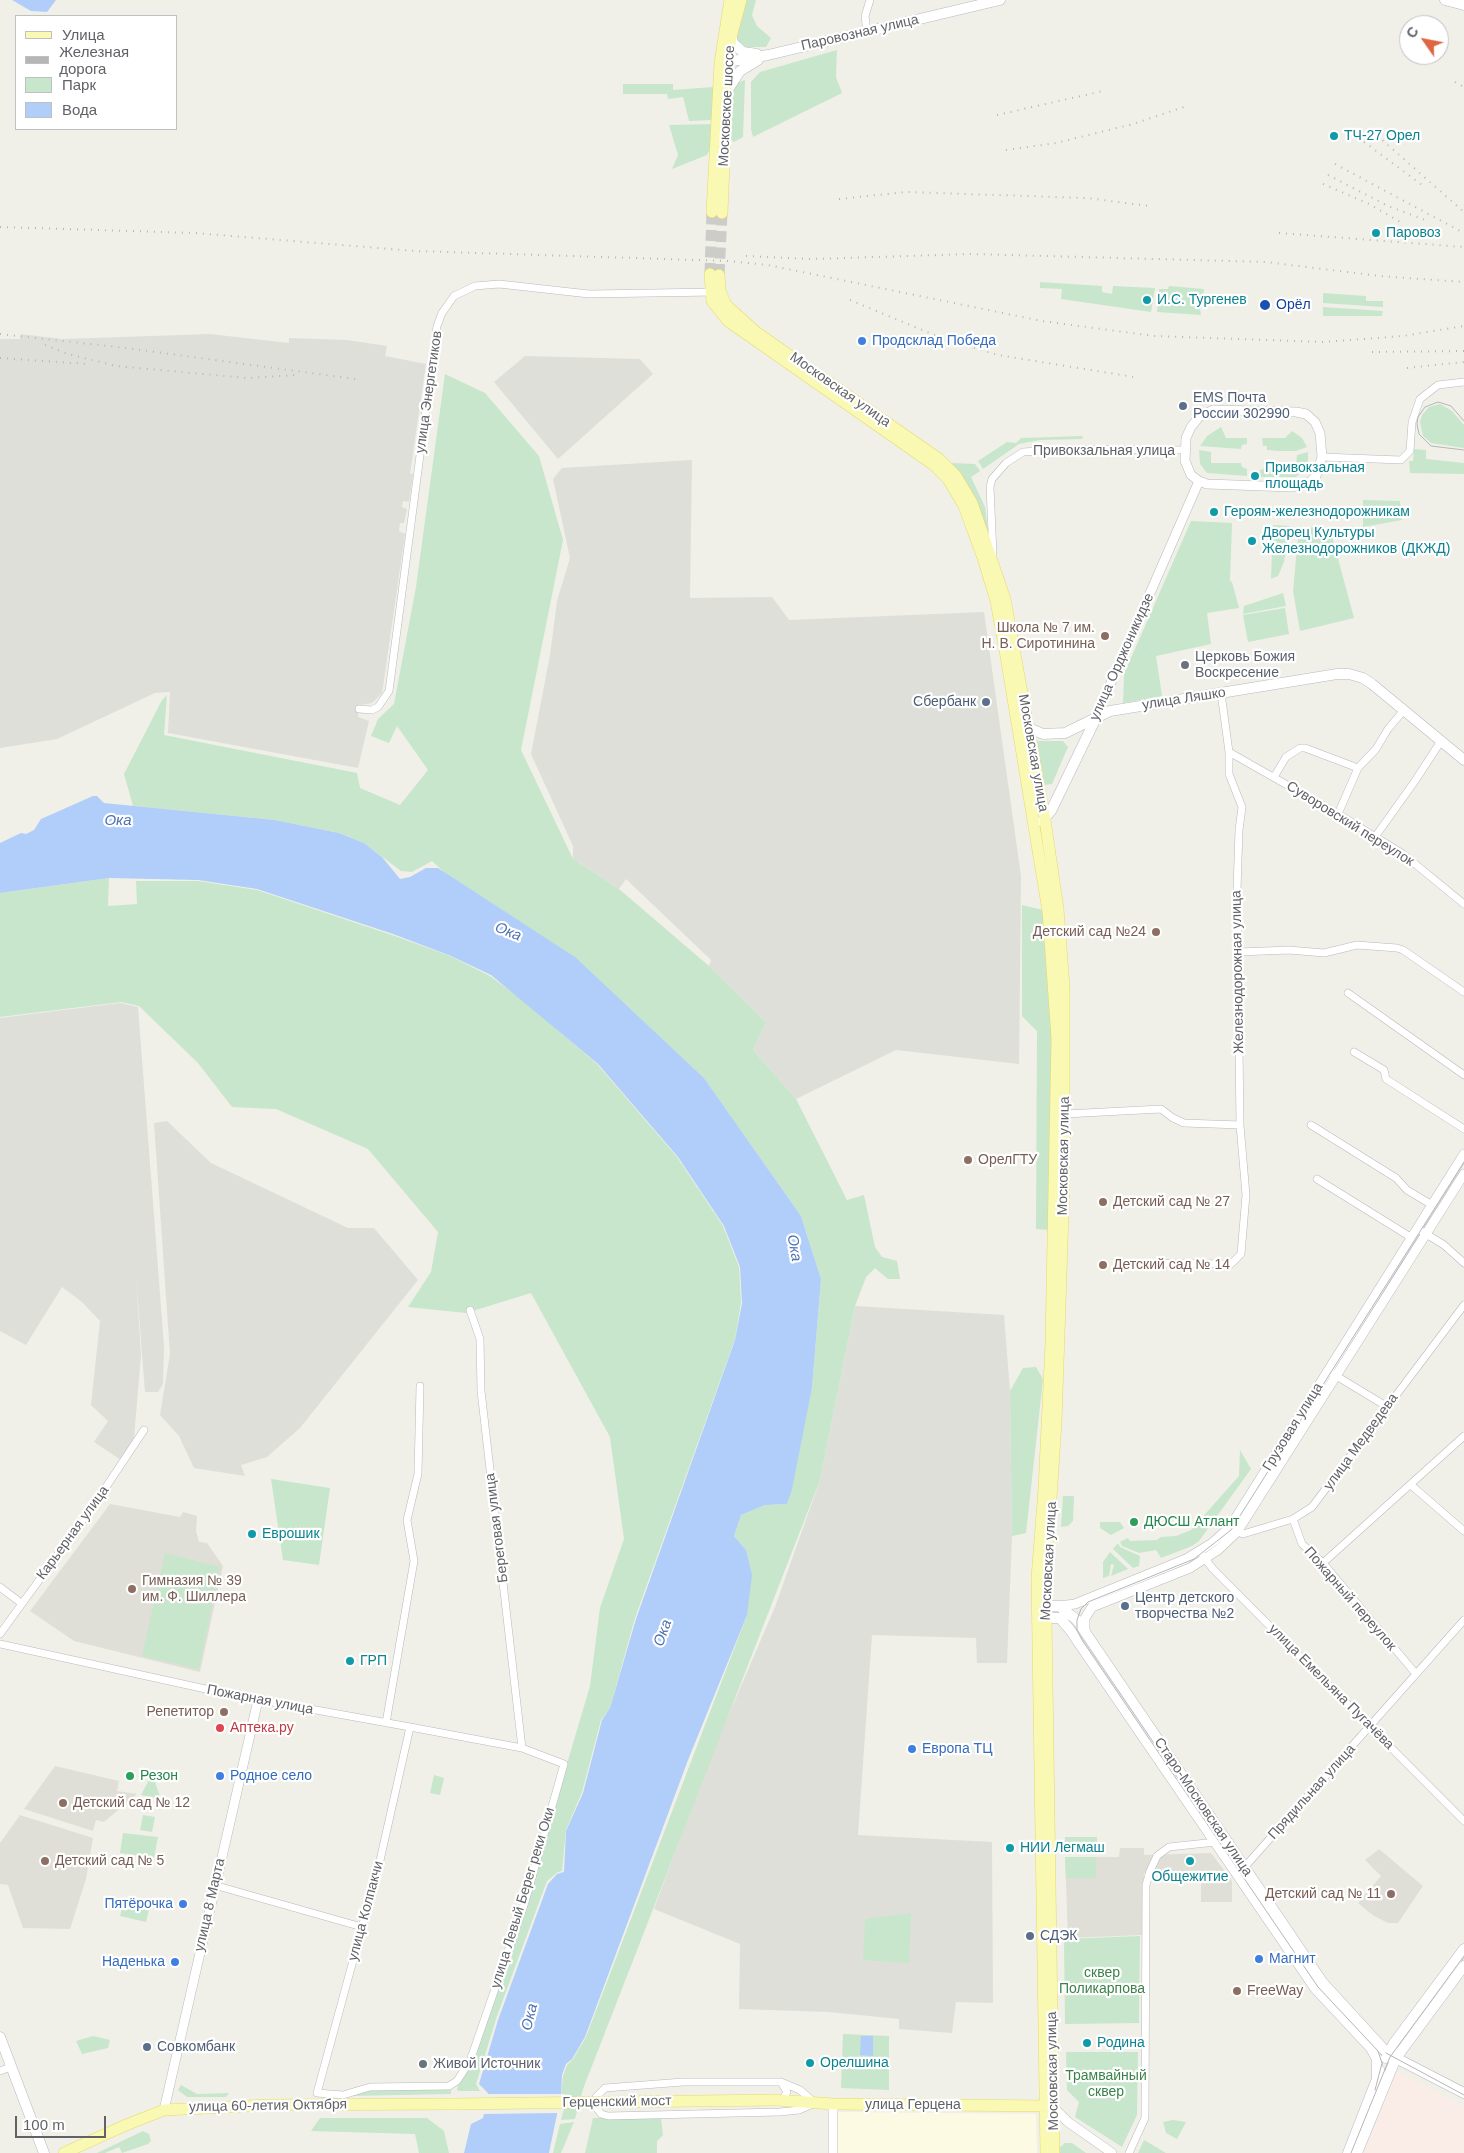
<!DOCTYPE html>
<html>
<head>
<meta charset="utf-8">
<style>
  body { margin:0 }
  #map { position:relative; width:1464px; height:2153px; overflow:hidden; background:#f0f0e8; font-family:Arial,sans-serif }
  canvas { display:block }
  .legend { position:absolute; left:15px; top:15px; width:162px; height:115px; box-sizing:border-box; background:#fff; border:1px solid #bfc0c2; margin:0; padding:6px 9px; list-style:none; font-size:15px; color:#606267 }
  .legend li { display:flex; align-items:center; gap:10px; height:25px }
  .legend b { width:25px; border:1px solid #bfc0c2 }
  .north { position:absolute; left:1399px; top:15px; width:50px; height:50px; box-sizing:border-box; background:#fff; border:1px solid #bfc0c2; border-radius:50%; rotate:303deg; font-size:14px; font-weight:700; line-height:20px; text-align:center; color:#606267 }
  .north::after { content:''; display:block; margin:auto; width:18px; height:22px; background:#de6641; clip-path:polygon(50% 0,100% 100%,50% 72%,0 100%) }
  .scale { position:absolute; left:15px; top:2116px; width:91px; height:22px; box-sizing:border-box; border:2px solid #606267; border-top:0; padding-left:6px; font-size:15px; line-height:18px; white-space:nowrap; color:#606267; -webkit-text-stroke:4px #fff; paint-order:stroke }
</style>
</head>
<body>
<div id="map">
<canvas width="1464" height="2153"></canvas>
<ul class="legend">
<li><b style="height:6px;background:#f9f9b4"></b>Улица</li>
<li><b style="height:6px;background:#b6b6b7"></b>Железная дорога</li>
<li><b style="height:14px;background:#c7e6cc"></b>Парк</li>
<li><b style="height:14px;background:#b0cef9"></b>Вода</li>
</ul>
<div class="north">С</div>
<div class="scale">100 m</div>
</div>
<script>
const g = document.querySelector('canvas').getContext('2d');
g.lineJoin = 'round';
function fill(path, color) { g.fillStyle = color; g.fill(path, 'evenodd'); }
const poly = rows => new Path2D(rows.map(r => 'M' + r).join(''));
function trace(path, color, width, dash) { g.strokeStyle = color; g.lineWidth = width; g.lineCap = dash ? 'butt' : 'round'; g.setLineDash(dash || []); g.stroke(path); }
function write(font, color, halo, rows, align = 'center') {
  g.font = font + ' Arial,sans-serif'; g.lineWidth = 4.5; g.setLineDash([]); g.textBaseline = 'middle'; g.strokeStyle = halo; g.fillStyle = color; for (const [text, x, y, turn = 0] of rows) {
    g.save(); g.translate(x, y); g.rotate((+turn || 0) * Math.PI / 180); g.textAlign = isNaN(turn) ? turn : align; if (halo) g.strokeText(text, 0, 0); g.fillText(text, 0, 0); g.restore();
  }
}
fill(poly([
  [838,2112,1036,2114,1037,2153,838,2153]
]), '#fcfae2');
fill(poly([
  [21,334,62,339,210,334,289,343,289,338,347,340,387,346,385,356,426,364,410,474,413,474,409,502,403,501,402,507,407,509,404,523,400,523,399,531,405,534,383,687,382,693,372,703,360,705,358,717,369,721,358,768,168,733,170,692,155,693,57,739,0,748,0,339,20,339],
  [525,356,640,359,653,374,558,459,494,382],
  [692,460,690,598,772,597,789,620,984,612,1021,876,1019,1064,896,1050,796,1099,753,1050,766,1022,709,966,711,960,626,879,619,889,573,859,573,846,531,754,550,655,557,601,570,558,553,479,562,468],
  [120,1003,138,1007,164,1346,163,1384,158,1392,145,1392,136,1277,141,1355,134,1438,121,1460,94,1442,108,1421,91,1405,100,1321,82,1302,62,1287,26,1345,0,1331,0,1018],
  [167,1121,211,1163,348,1228,374,1228,418,1280,300,1428,267,1457,241,1465,245,1476,194,1468,179,1436,160,1415,170,1354,154,1123],
  [855,1306,1004,1315,1010,1391,1012,1536,1007,1663,977,1663,976,1638,872,1635,858,1835,992,1842,993,2003,956,2002,952,2033,899,2029,899,2019,829,2012,739,2009,740,1944,654,1909,711,1756,775,1607,820,1480]
]), '#dfdfda');
fill(poly([
  [110,1504,180,1517,183,1512,197,1516,196,1531,199,1542,207,1543,223,1566,200,1672,74,1641,30,1611],
  [55,1766,119,1781,117,1791,137,1794,104,1822,96,1820,93,1831,24,1809],
  [20,1815,93,1838,86,1879,70,1929,23,1928,8,1885,0,1884,0,1843],
  [1120,1848,1144,1848,1144,1855,1211,1853,1232,1881,1232,1902,1201,1902,1201,1873,1144,1873,1142,1935,1068,1938,1065,1857,1119,1857],
  [1379,1849,1423,1886,1398,1923,1388,1923,1374,1916,1358,1903,1381,1876,1365,1860]
]), '#e0dfd7');
fill(poly([
  [1399,2072,1464,2106,1464,2153,1363,2153,1396,2073]
]), '#faece7');
fill(poly([
  [745,0,756,0,752,15,757,26,771,38,766,47,746,47,737,40,736,35],
  [837,50,836,77,842,93,753,137,751,129,751,82,760,72],
  [745,80,743,137,734,142,729,138,730,95,737,83],
  [623,84,673,84,673,90,713,87,713,120,689,121,683,97,668,99,667,94,623,94],
  [713,124,711,147,707,155,672,169,678,155,669,125],
  [1040,282,1102,286,1102,292,1112,294,1113,286,1155,288,1151,312,1061,299,1062,289,1040,288],
  [1169,286,1204,289,1203,297,1199,297,1199,293,1193,293,1193,303,1199,304,1201,315,1157,312,1159,289,1168,289],
  [1323,293,1366,296,1366,301,1383,301,1383,307,1323,303],
  [1323,307,1383,311,1382,316,1323,316],
  [445,374,485,393,539,456,563,540,521,750,573,859,619,889,709,966,766,1022,753,1050,796,1099,847,1200,864,1195,875,1247,882,1257,897,1261,900,1279,888,1279,875,1268,866,1277,855,1306,820,1480,583,2089,575,2119,561,2120,564,2109,560,2108,563,2076,567,2065,573,2059,586,2037,747,1615,746,1550,734,1536,741,1515,765,1505,787,1504,812,1388,821,1279,801,1216,704,1078,573,956,445,873,432,861,412,872,401,871,364,843,339,833,275,820,133,806,124,774,162,700,167,695,164,735,357,773,360,788,400,805,428,770,397,726,389,743,371,736,378,719,394,704,416,587],
  [1440,404,1452,411,1464,425,1464,448,1431,443,1423,436,1420,422,1422,415,1429,407],
  [1221,427,1226,438,1247,438,1247,444,1242,445,1241,449,1200,446,1207,436],
  [1292,431,1302,438,1307,447,1296,451,1278,451,1267,450,1267,446,1263,446,1262,438,1285,438],
  [1083,436,1082,439,1040,440,1019,444,983,469,978,461,1007,442,1016,443,1021,438],
  [1414,449,1426,450,1426,459,1464,463,1464,474,1410,473,1409,461,1413,461],
  [1199,450,1211,452,1211,463,1241,463,1242,467,1247,469,1247,476,1207,473,1200,464],
  [1308,452,1308,466,1296,477,1259,477,1260,470,1266,468,1266,464,1296,465,1297,455],
  [951,463,975,464,980,471,971,477,985,507,988,532,986,533,958,471],
  [1363,500,1400,501,1402,520,1363,527],
  [1191,521,1232,523,1230,581,1232,582,1239,608,1207,613,1211,644,1156,656,1162,696,1123,703,1124,674],
  [1273,525,1290,526,1284,562,1278,576,1271,579],
  [1299,527,1334,528,1333,540,1354,618,1300,631,1293,591],
  [1283,593,1286,606,1243,614,1244,606],
  [1285,608,1289,634,1248,642,1243,615],
  [1037,741,1063,741,1068,747,1052,784,1044,785],
  [109,878,108,906,137,904,136,881,198,881,257,890,392,935,450,956,490,976,520,998,597,1064,677,1157,723,1226,739,1267,741,1302,735,1339,635,1618,610,1708,601,1720,582,1792,566,1830,562,1871,558,1872,547,1881,497,2016,476,2084,480,2091,458,2091,457,2089,526,1902,590,1686,600,1608,624,1539,610,1437,531,1293,466,1313,408,1307,431,1272,438,1232,368,1149,276,1109,232,1107,198,1063,139,1006,121,1002,0,1017,0,893],
  [1022,905,1043,910,1052,1034,1049,1230,1036,1229,1037,1031,1022,1016],
  [1036,1367,1043,1379,1026,1533,1012,1536,1010,1391,1023,1368],
  [1240,1450,1251,1469,1199,1541,1192,1546,1161,1558,1156,1550,1139,1553,1122,1546,1120,1542,1128,1538,1130,1541,1157,1540,1161,1537,1176,1536,1191,1530,1239,1476],
  [271,1479,330,1488,319,1565,283,1560],
  [1063,1496,1074,1496,1073,1521,1068,1526,1061,1527],
  [1100,1522,1120,1522,1124,1528,1111,1535,1100,1528],
  [1118,1543,1120,1547,1140,1556,1139,1566,1133,1568,1113,1549],
  [1110,1552,1128,1569,1111,1576,1114,1565,1111,1564,1109,1576,1103,1578,1103,1562],
  [165,1553,220,1567,199,1669,142,1656],
  [152,1774,161,1799,141,1795],
  [434,1775,444,1778,440,1795,430,1793],
  [143,1815,155,1817,152,1832,140,1830],
  [123,1833,158,1837,154,1858,120,1853],
  [1065,1837,1097,1837,1097,1854,1065,1854],
  [1065,1857,1096,1857,1096,1878,1066,1878],
  [123,1904,149,1909,146,1922,120,1916],
  [911,1913,909,1963,863,1960,865,1919],
  [1140,1936,1139,2023,1065,2024,1064,1939],
  [843,2034,889,2036,889,2090,841,2088],
  [93,2036,110,2040,108,2048,82,2054,76,2041],
  [1066,2052,1138,2052,1137,2115,1122,2147,1075,2117,1079,2102,1067,2090],
  [181,2085,197,2094,229,2093,226,2097,187,2097,178,2090],
  [451,2088,451,2094,346,2096,368,2090],
  [320,2118,427,2118,444,2131,449,2153,419,2153,415,2134,311,2131],
  [593,2118,661,2118,663,2135,657,2141,657,2153,585,2153],
  [1173,2120,1186,2122,1177,2139,1166,2133,1163,2122],
  [574,2122,561,2153,553,2153,560,2124],
  [143,2131,149,2134,151,2141,148,2144,122,2153,119,2147,105,2153,97,2153],
  [1144,2140,1166,2153,1138,2153],
  [1065,2143,1072,2143,1086,2153,1059,2153,1059,2148]
]), '#c7e6cc');
fill(poly([
  [12,0,56,0,47,12,31,11],
  [93,796,97,796,104,803,275,820,339,833,364,843,382,857,400,879,410,877,426,868,438,868,575,957,704,1078,801,1216,821,1279,812,1388,792,1489,787,1504,765,1505,741,1515,734,1536,746,1550,752,1575,747,1615,688,1760,585,2037,572,2059,566,2064,562,2075,561,2095,549,2153,464,2153,471,2124,483,2118,488,2093,479,2084,498,2020,548,1884,557,1874,564,1872,566,1831,583,1793,602,1720,610,1708,636,1619,735,1340,742,1303,740,1267,724,1226,678,1157,598,1064,491,975,451,956,393,934,257,889,198,880,109,878,0,893,0,843,21,833,26,834,34,830,41,819],
  [861,2036,873,2036,873,2056,860,2055]
]), '#b0cef9');
fill(poly([
  [485,2094,564,2094,560,2113,481,2114]
]), '#f0f0e8');
trace(poly([
  [710,274,712,212],
  [719,275,722,213]
]), '#ccccc8', 11, [11, 5.5]);
const minor = poly([
  [867,32,865,16,870,0],
  [1322,457,1401,460,1410,451,1412,422,1420,399,1438,385,1464,382],
  [993,555,990,487,992,479,1006,463,1023,452,1068,449,1185,450],
  [359,709,372,710,378,707,389,691,437,326,442,313,454,296,475,286,499,284,589,294,715,292],
  [1229,752,1338,814,1403,854,1464,904],
  [1274,777,1286,757,1300,748,1305,748,1358,768],
  [1338,814,1358,768,1376,749,1388,729,1404,710],
  [1375,837,1415,781,1441,741],
  [1239,952,1289,950,1324,953,1357,945,1397,948,1403,950,1464,992],
  [1348,993,1464,1075],
  [1354,1052,1384,1070,1386,1079,1464,1129],
  [1065,1114,1161,1109,1173,1118,1184,1123,1240,1125],
  [1311,1125,1396,1178,1407,1190,1432,1205],
  [1317,1179,1412,1238],
  [1418,1229,1444,1245,1464,1263],
  [1144,1263,1231,1264,1241,1254,1246,1195,1240,1125,1237,890,1239,830,1242,807,1229,774,1229,752,1221,693],
  [470,1310,480,1339,481,1391,522,1748],
  [1333,1374,1386,1406],
  [1411,1485,1464,1531],
  [1293,1519,1302,1544,1323,1563,1416,1674],
  [1234,1530,1243,1534,1293,1519,1312,1507,1464,1305],
  [1203,1556,1213,1569,1464,1821],
  [1323,1563,1464,1436],
  [0,1587,21,1603],
  [0,1634,96,1502,144,1430],
  [0,1644,233,1695,410,1727,522,1748,564,1764,525,1902,470,2061,457,2081,449,2086,370,2087,343,2095,317,2093,379,1865,410,1727],
  [386,1723,414,1561,407,1520,418,1474,420,1386],
  [1242,1870,1464,1620],
  [214,1885,362,1927],
  [0,2071,11,2067],
  [683,2082,781,2082,800,2090,815,2103,799,2110,780,2112,608,2116,601,2114,596,2107,596,2097,605,2088,683,2082],
  [781,2082,787,2092,782,2100],
  [1129,2153,1145,2118,1146,1885,1150,1871,1157,1856,1169,1847,1216,1842]
]);
const tertiary = poly([
  [1213,410,1296,412,1306,414,1315,422,1320,433,1322,457,1316,476,1310,482,1292,487,1207,484,1199,481,1191,475,1185,461,1186,438,1191,427,1199,417,1213,410],
  [1096,717,1199,481],
  [1059,1606,1075,1604,1186,1559,1212,1543,1230,1527,1464,1154],
  [1085,1632,1085,1618,1092,1607,1190,1568,1218,1550,1237,1532,1464,1174],
  [833,2104,833,2153],
  [1053,2107,1068,2122,1112,2153],
  [164,2110,258,1700]
]);
const secondary = poly([
  [1445,0,1464,5],
  [731,37,734,44,743,52,757,54],
  [721,63,768,55,1000,0],
  [727,91,740,71,758,60],
  [1029,728,1043,734,1065,733,1110,711,1337,674,1349,674,1363,678,1372,684,1464,760],
  [1042,821,1051,811,1096,718],
  [1040,1606,1059,1606,1077,1620,1323,1983,1388,2054],
  [1040,1618,1060,1618,1070,1630,1315,1988,1371,2048,1377,2059,1377,2076],
  [0,2037,44,2153],
  [1392,2056,1464,2093],
  [1386,2058,1394,2043,1464,1949],
  [1348,2153,1380,2071],
  [1357,2153,1396,2058,1464,1966]
]);
const primary = poly([
  [712,212,720,63,730,0],
  [722,213,728,62,731,37,741,0],
  [710,274,712,301,728,321,934,465,948,479,964,506,983,558,996,601,1006,656,1048,911,1057,1038,1051,1344,1044,1489,1037,1578,1046,2153],
  [719,275,720,291,726,305,756,332,790,356],
  [824,379,939,459,956,476,972,503,1005,599,1045,820,1058,909,1064,987,1064,1184,1056,1422,1046,1575,1046,1618,1054,2153],
  [777,2100,833,2104,1051,2106],
  [64,2153,126,2125,164,2110,268,2105,452,2104]
]);
trace(minor, '#b8b9bd', 8);
trace(tertiary, '#b8b9bd', 10);
trace(secondary, '#b7b9be', 11);
trace(primary, '#e8d86a', 12);
trace(minor, '#fff', 7);
trace(tertiary, '#fff', 9);
trace(secondary, '#fff', 10);
trace(primary, '#f9f9b4', 11);
trace(poly([
  [1464,421,1451,406,1438,402,1425,407,1418,417,1417,424,1419,434,1431,446,1464,450],
  [1386,2053,1464,2095],
  [1375,2090,1382,2063,1378,2051,1318,1987,1082,1640,1077,1630,1077,1620,1081,1609,1088,1602,1194,1559,1231,1530,1464,1162],
  [1351,2153,1390,2057,1464,1956]
]), '#b6b6b7', 1);
trace(poly([
  [1455,82,1464,87],
  [997,115,1103,91],
  [1372,131,1464,212],
  [1364,142,1422,185],
  [1006,150,1056,143,1133,124,1187,106],
  [1335,164,1464,233],
  [1328,175,1388,206,1428,221],
  [1323,184,1369,204,1402,223],
  [839,199,906,192,1087,198,1149,206],
  [0,227,195,233,415,251,728,261,768,265,1042,321,1154,336,1324,342,1403,336,1464,326],
  [1279,233,1464,247],
  [746,256,811,259,972,254,1266,262,1380,276,1464,282],
  [850,300,944,339,998,355,1134,377],
  [0,334,126,348,355,379],
  [45,345,68,354,116,366,247,378,297,375],
  [1372,352,1464,351],
  [0,358,87,364],
  [1407,368,1464,362]
]), '#b6b6b7', 2, [1, 6]);
const primaryBridge = poly([
  [452,2104,777,2100]
]);
trace(primaryBridge, '#e8d86a', 12, []);
trace(primaryBridge, '#f9f9b4', 11);
for (const [x, y, r, color] of [
  [1334,136,5,"#0f9aa8"],
  [1376,233,5,"#0f9aa8"],
  [1147,300,5,"#0f9aa8"],
  [1265,305,6,"#1a4fb4"],
  [862,341,5,"#3f7fe0"],
  [1183,406,5,"#5c6f8a"],
  [1255,476,5,"#0f9aa8"],
  [1214,512,5,"#0f9aa8"],
  [1252,541,5,"#0f9aa8"],
  [1105,636,5,"#8d6e63"],
  [1185,665,5,"#6b7280"],
  [986,702,5,"#5c6f8a"],
  [1156,932,5,"#8d6e63"],
  [968,1160,5,"#8d6e63"],
  [1103,1202,5,"#8d6e63"],
  [1103,1265,5,"#8d6e63"],
  [1134,1522,5,"#2e9e5b"],
  [252,1534,5,"#0f9aa8"],
  [132,1589,5,"#8d6e63"],
  [1125,1606,5,"#5c6f8a"],
  [350,1661,5,"#0f9aa8"],
  [224,1712,5,"#8d6e63"],
  [220,1728,5,"#e0444e"],
  [912,1749,5,"#3f7fe0"],
  [130,1776,5,"#2e9e5b"],
  [220,1776,5,"#3f7fe0"],
  [63,1803,5,"#8d6e63"],
  [1010,1848,5,"#0f9aa8"],
  [45,1861,5,"#8d6e63"],
  [1190,1861,5,"#0f9aa8"],
  [1391,1894,5,"#8d6e63"],
  [183,1904,5,"#3f7fe0"],
  [1030,1936,5,"#5c6f8a"],
  [1259,1959,5,"#3f7fe0"],
  [175,1962,5,"#3f7fe0"],
  [1237,1991,5,"#8d6e63"],
  [1087,2043,5,"#0f9aa8"],
  [147,2047,5,"#5c6f8a"],
  [810,2063,5,"#0f9aa8"],
  [423,2064,5,"#6b7280"]
]) { const dot = new Path2D(); dot.arc(x, y, r, 0, 2 * Math.PI); g.fillStyle = color; g.fill(dot); trace(dot, '#fff', 2); }
write('14px', '#606267', '#fff', [
  ["Паровозная улица",860,33,-13],
  ["Московское шоссе",727,106,-87],
  ["Московская улица",840,390,35],
  ["улица Энергетиков",429,392,-82],
  ["Привокзальная улица",1104,451],
  ["улица Орджоникидзе",1122,657,-66],
  ["улица Ляшко",1184,699,-9],
  ["Московская улица",1033,753,80],
  ["Суворовский переулок",1350,824,32],
  ["Железнодорожная улица",1238,972,-91],
  ["Московская улица",1064,1156,-89],
  ["Грузовая улица",1293,1427,-58],
  ["улица Медведева",1361,1442,-54],
  ["Береговая улица",497,1528,-97],
  ["Карьерная улица",73,1533,-54],
  ["Московская улица",1049,1561,-87],
  ["Пожарный переулок",1350,1599,49],
  ["улица Емельяна Пугачёва",1331,1687,45],
  ["Пожарная улица",260,1700,11],
  ["Прядильная улица",1312,1792,-48],
  ["Старо-Московская улица",1203,1807,56],
  ["улица Левый Берег реки Оки",523,1898,-73],
  ["улица 8 Марта",210,1905,-77],
  ["улица Колпакчи",366,1911,-75],
  ["Московская улица",1053,2071,-91],
  ["Герценский мост",617,2102,-1],
  ["улица Герцена",913,2105],
  ["улица 60-летия Октября",268,2106,-1]
]);
write('14px', '#0d838f', '#fff', [
  ["ТЧ-27 Орел",1344,136],
  ["Паровоз",1386,233],
  ["И.С. Тургенев",1157,300],
  ["Привокзальная",1265,468],
  ["площадь",1265,484],
  ["Героям-железнодорожникам",1224,512],
  ["Дворец Культуры",1262,533],
  ["Железнодорожников (ДКЖД)",1262,549],
  ["Еврошик",262,1534],
  ["ГРП",360,1661],
  ["НИИ Легмаш",1020,1848],
  ["Общежитие",1190,1877,"center"],
  ["Родина",1097,2043],
  ["Орелшина",820,2063]
], 'left');
write('14px', '#164399', '#fff', [
  ["Орёл",1276,305]
], 'left');
write('14px', '#366cbe', '#fff', [
  ["Продсклад Победа",872,341],
  ["Европа ТЦ",922,1749],
  ["Родное село",230,1776],
  ["Пятёрочка",173,1904,"right"],
  ["Магнит",1269,1959],
  ["Наденька",165,1962,"right"]
], 'left');
write('14px', '#4e5e75', '#fff', [
  ["EMS Почта",1193,398],
  ["России 302990",1193,414],
  ["Сбербанк",976,702,"right"],
  ["Центр детского",1135,1598],
  ["творчества №2",1135,1614],
  ["СДЭК",1040,1936],
  ["Совкомбанк",157,2047]
], 'left');
write('14px', '#785e54', '#fff', [
  ["Школа № 7 им.",1095,628,"right"],
  ["Н. В. Сиротинина",1095,644,"right"],
  ["Детский сад №24",1146,932,"right"],
  ["ОрелГТУ",978,1160],
  ["Детский сад № 27",1113,1202],
  ["Детский сад № 14",1113,1265],
  ["Гимназия № 39",142,1581],
  ["им. Ф. Шиллера",142,1597],
  ["Репетитор",214,1712,"right"],
  ["Детский сад № 12",73,1803],
  ["Детский сад № 5",55,1861],
  ["Детский сад № 11",1381,1894,"right"],
  ["FreeWay",1247,1991]
], 'left');
write('14px', '#5b616d', '#fff', [
  ["Церковь Божия",1195,657],
  ["Воскресение",1195,673],
  ["Живой Источник",433,2064]
], 'left');
write('14px', '#27864d', '#fff', [
  ["ДЮСШ Атлант",1144,1522],
  ["Резон",140,1776]
], 'left');
write('14px', '#be3a42', '#fff', [
  ["Аптека.ру",230,1728]
], 'left');
write('14px', '#3c824a', '#fff', [
  ["сквер",1102,1973],
  ["Поликарпова",1102,1989],
  ["Трамвайный",1106,2076],
  ["сквер",1106,2092]
]);
write('italic 15px', '#4f71b3', '#fff', [
  ["Ока",118,821],
  ["Ока",508,932,22],
  ["Ока",794,1248,80],
  ["Ока",663,1633,-71],
  ["Ока",530,2017,-76]
]);
</script>
</body>
</html>
